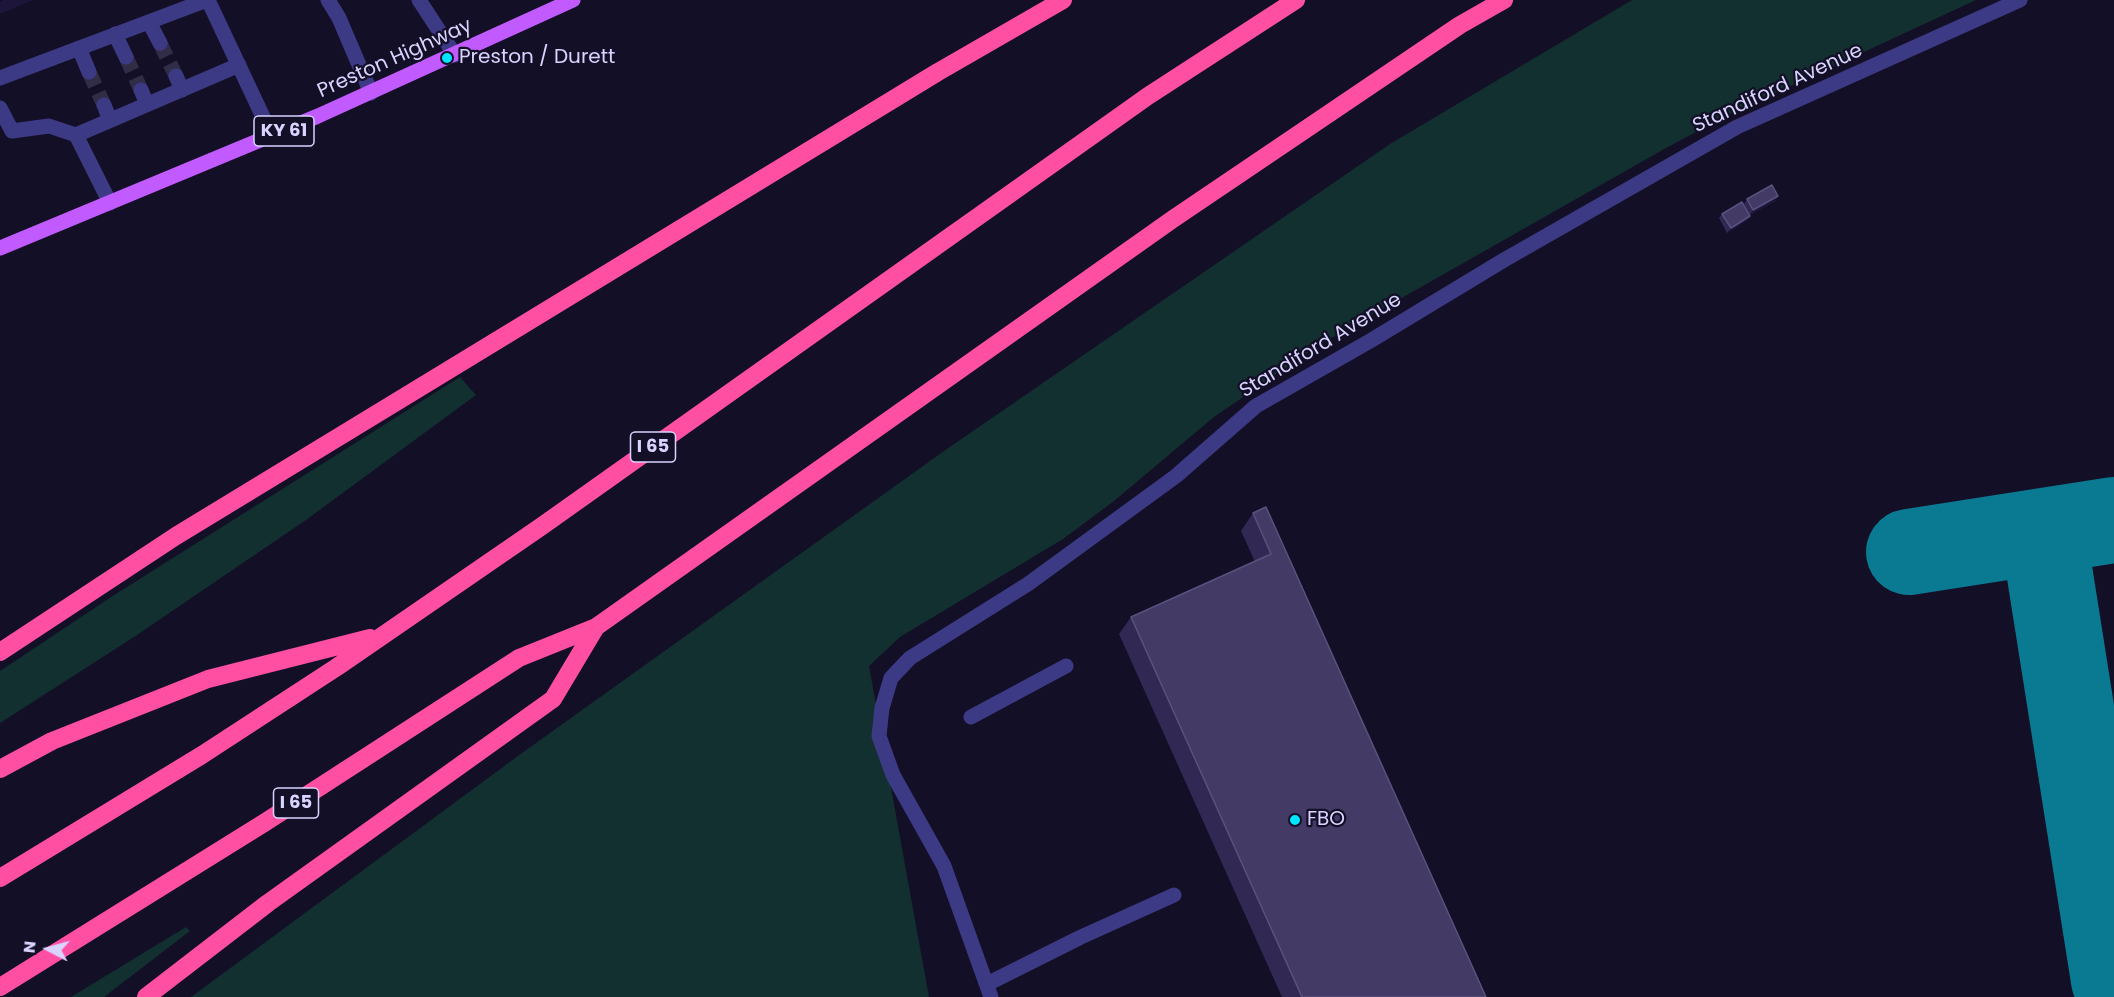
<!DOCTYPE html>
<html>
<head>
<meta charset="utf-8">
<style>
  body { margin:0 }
  #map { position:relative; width:2114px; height:997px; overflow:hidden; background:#130f26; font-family:Poppins,sans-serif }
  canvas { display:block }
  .north { position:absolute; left:18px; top:919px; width:60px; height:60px; -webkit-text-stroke:4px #130f26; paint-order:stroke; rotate:276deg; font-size:16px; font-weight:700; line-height:24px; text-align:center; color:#d9d4ff }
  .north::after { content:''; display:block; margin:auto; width:21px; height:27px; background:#d9d4ff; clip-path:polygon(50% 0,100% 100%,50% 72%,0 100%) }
</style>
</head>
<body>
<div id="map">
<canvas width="2114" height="997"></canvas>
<div class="north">N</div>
</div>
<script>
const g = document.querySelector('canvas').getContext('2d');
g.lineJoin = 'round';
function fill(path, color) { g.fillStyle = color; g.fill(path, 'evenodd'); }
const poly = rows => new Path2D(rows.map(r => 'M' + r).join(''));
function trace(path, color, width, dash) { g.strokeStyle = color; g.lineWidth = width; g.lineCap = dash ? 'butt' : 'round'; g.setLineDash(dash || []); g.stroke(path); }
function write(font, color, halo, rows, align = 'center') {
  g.font = font + ' Poppins,sans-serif'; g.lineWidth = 4.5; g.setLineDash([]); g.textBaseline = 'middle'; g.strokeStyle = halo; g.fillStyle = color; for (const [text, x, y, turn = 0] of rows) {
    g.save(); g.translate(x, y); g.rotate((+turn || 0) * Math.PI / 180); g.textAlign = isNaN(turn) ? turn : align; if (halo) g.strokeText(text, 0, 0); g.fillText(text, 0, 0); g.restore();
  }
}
fill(poly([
  [1632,0,1976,0,1726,116,1666,148,1319,345,1214,417,1114,501,1063,539,900,637,869,666,929,997,191,997,522,753,944,451,1390,144],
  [460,377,476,395,306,520,134,637,0,723,0,671,111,597],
  [186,927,190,931,104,997,71,997]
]), '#12302f');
trace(poly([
  [2043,531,2114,980],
  [1909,552,2114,520]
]), '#0a7a92', 86);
trace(poly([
  [160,43,176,76],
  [126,57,141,90],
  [89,72,104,105]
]), '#312d47', 15, [15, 8]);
trace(poly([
  [208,0,272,136],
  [328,0,339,18,371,93],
  [419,0,455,55],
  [149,22,160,43],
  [115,34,126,57],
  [79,48,89,72],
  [176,76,182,90],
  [0,78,207,0],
  [141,90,147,104],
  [104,105,110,120],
  [0,108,12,131,49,126,76,135],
  [110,203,76,135,239,65],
  [971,717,1066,666],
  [987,984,1081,937,1174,895],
  [991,997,944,866,893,775,879,736,882,708,891,678,910,658,1028,584,1176,476,1256,406,1370,341,1504,260,1737,127,2020,0]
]), '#3d3a85', 15);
trace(poly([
  [0,248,318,116,573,0]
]), '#c25bff', 15);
trace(poly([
  [0,652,176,536,938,72,1063,0],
  [0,769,52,741,208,679,370,638],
  [0,878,202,755,337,667,542,526,1148,96,1296,0],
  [0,987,264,823,519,658,596,627,1173,219,1460,25,1504,0],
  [146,997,268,903,553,699,596,627]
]), '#ff4fa3', 18);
fill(poly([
  [1778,196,1775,201,1750,215,1744,204,1747,199],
  [1722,214,1750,216,1746,221,1727,233,1719,218],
  [1253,513,1486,997,1282,997,1119,634,1131,617,1255,562,1241,531]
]), '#312854');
fill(poly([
  [4,0,33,0,0,14,0,2],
  [1778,196,1775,201,1750,215,1753,210],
  [1750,216,1746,221,1727,233,1731,228]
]), '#1d163a');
const building = poly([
  [1772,185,1778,196,1753,210,1747,199,1772,185],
  [1742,202,1750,216,1731,228,1722,214,1742,202],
  [1266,507,1486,997,1302,997,1131,617,1271,554,1253,513,1266,507]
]);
fill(building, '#433a66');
trace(building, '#5a527e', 1.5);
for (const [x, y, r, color] of [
  [447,58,6,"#00e5ff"],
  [1295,820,6,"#00e5ff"]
]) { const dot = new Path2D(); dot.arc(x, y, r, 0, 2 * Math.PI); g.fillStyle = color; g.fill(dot); trace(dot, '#130f26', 2); }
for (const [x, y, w] of [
  [284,131,60],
  [653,447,45],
  [296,803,45]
]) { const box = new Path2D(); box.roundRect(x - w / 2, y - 15, w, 30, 4.5); g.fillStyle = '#130f26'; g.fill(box); trace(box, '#d9d4ff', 1.5); }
write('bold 18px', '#d9d4ff', null, [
  ["KY 61",284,131],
  ["I 65",653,447],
  ["I 65",296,803]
]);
write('20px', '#d9d4ff', '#130f26', [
  ["Preston / Durett",459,58],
  ["FBO",1307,820]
], 'left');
write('20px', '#d9d4ff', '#130f26', [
  ["Preston Highway",395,59,-24],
  ["Standiford Avenue",1778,89,-25],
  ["Standiford Avenue",1321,346,-31]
]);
</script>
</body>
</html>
